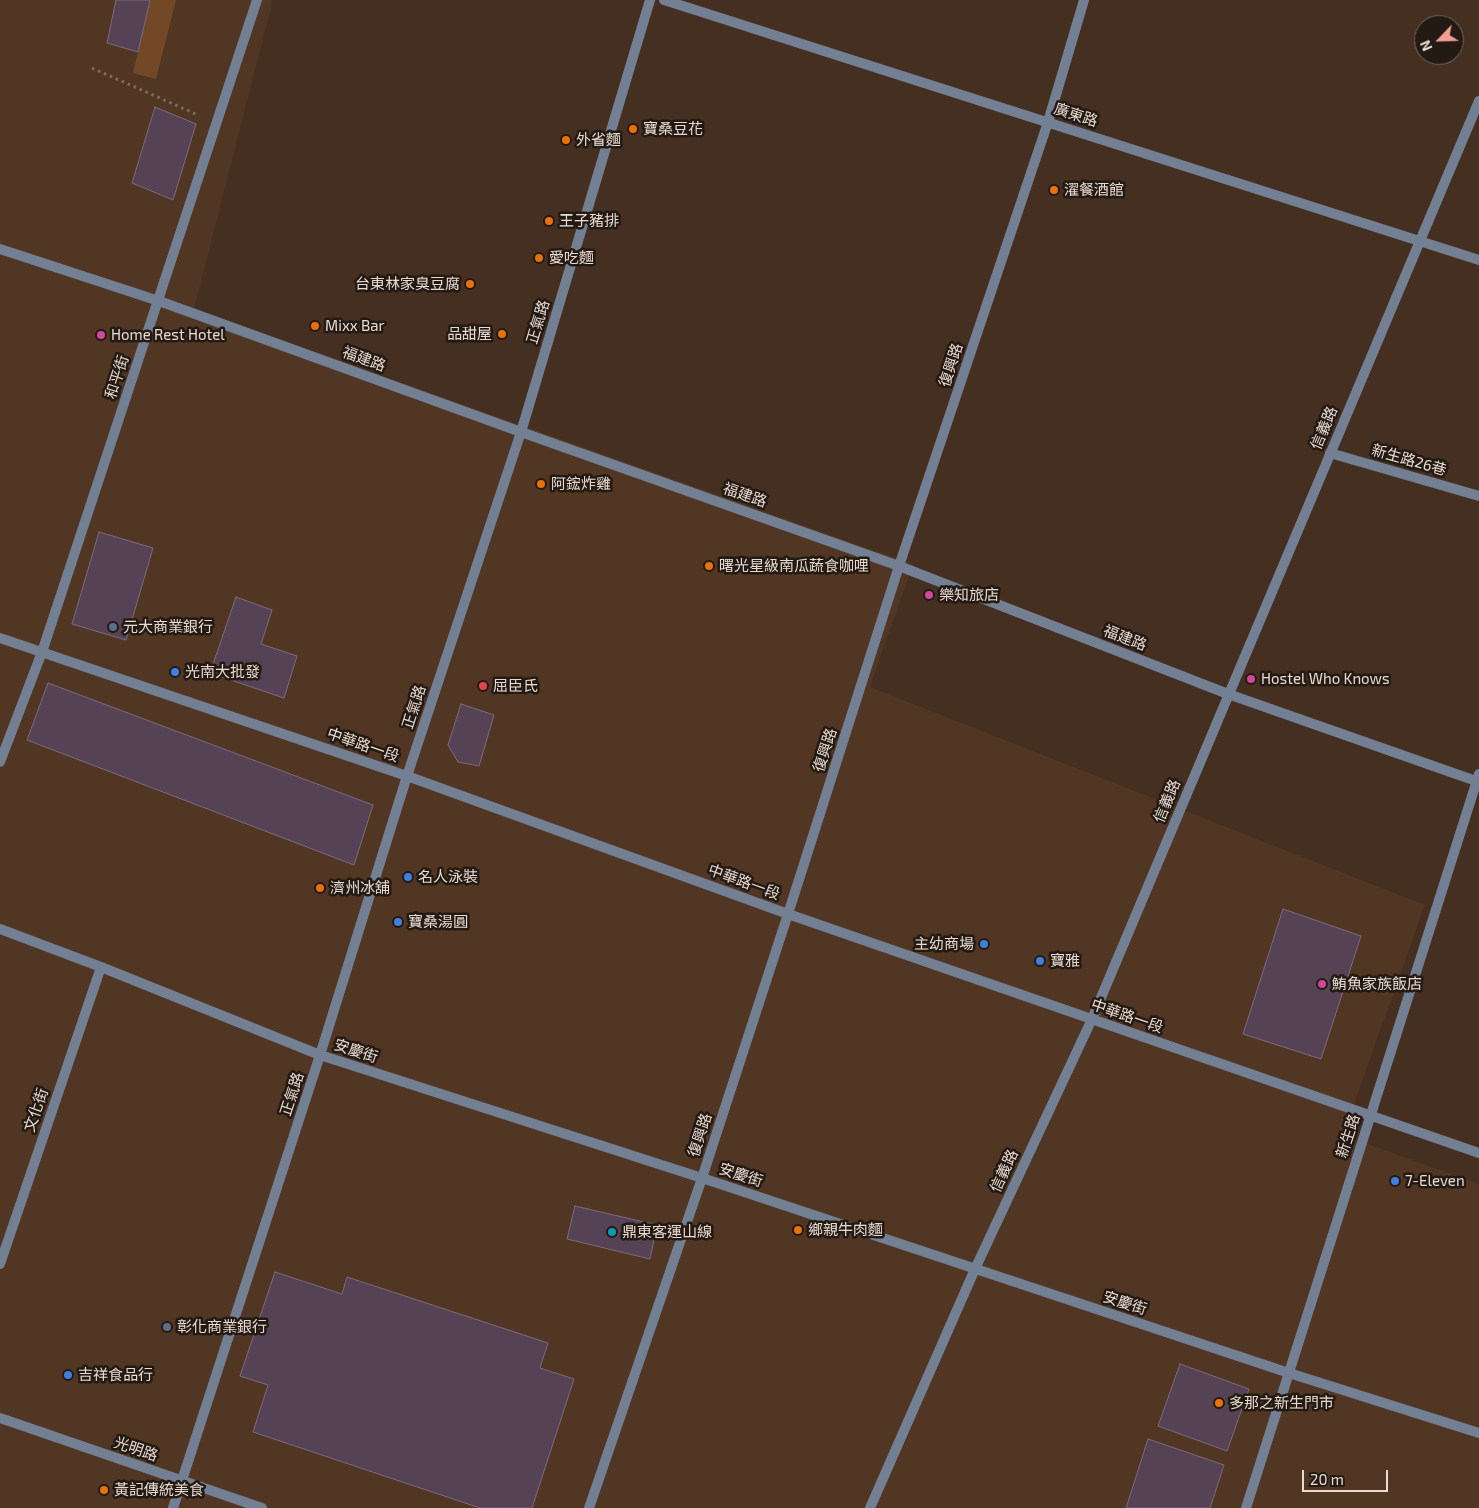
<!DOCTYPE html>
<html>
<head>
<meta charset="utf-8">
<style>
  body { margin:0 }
  #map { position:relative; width:1479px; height:1508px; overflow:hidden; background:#442f20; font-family:"Exo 2",sans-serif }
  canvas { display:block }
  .north { position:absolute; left:1414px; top:15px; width:50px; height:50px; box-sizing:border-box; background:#231a13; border:1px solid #72675f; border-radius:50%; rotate:246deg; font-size:14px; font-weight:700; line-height:20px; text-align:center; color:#e8dad1 }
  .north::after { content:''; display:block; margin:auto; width:18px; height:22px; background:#f59c94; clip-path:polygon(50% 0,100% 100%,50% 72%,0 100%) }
  .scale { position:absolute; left:1302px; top:1470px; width:86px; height:22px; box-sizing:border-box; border:2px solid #e8dad1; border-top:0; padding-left:6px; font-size:15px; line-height:18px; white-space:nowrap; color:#e8dad1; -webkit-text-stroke:4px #231a13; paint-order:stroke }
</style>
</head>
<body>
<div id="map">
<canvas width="1479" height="1508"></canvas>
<div class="north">N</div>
<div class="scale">20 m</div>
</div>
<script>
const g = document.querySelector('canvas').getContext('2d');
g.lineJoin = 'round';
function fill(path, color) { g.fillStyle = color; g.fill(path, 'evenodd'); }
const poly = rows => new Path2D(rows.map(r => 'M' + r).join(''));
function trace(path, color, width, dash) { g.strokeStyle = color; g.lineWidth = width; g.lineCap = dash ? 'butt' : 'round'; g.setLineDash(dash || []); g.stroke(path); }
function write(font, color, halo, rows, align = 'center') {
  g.font = font + ' "Exo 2","Noto Sans TC",sans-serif'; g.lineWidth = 5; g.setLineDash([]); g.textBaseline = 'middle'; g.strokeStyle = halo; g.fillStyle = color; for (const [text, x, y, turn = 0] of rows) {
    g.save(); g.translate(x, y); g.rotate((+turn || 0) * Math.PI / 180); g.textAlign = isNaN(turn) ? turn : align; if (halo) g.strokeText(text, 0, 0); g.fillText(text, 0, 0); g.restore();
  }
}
fill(poly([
  [0,0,273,0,194,309,913,564,870,687,1425,905,1343,1135,1479,1184,1479,1508,0,1508]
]), '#503623');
fill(poly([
  [150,0,176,0,156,79,133,73]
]), '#734827');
const building = poly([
  [116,0,150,0,138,52,107,43,116,0],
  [155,107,196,124,173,200,132,183,155,107],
  [99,532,153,548,126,640,72,624,99,532],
  [236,597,272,610,261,644,297,656,284,698,210,673,236,597],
  [48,683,373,805,354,865,27,740,48,683],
  [461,704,494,715,479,766,458,762,448,745,461,704],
  [1283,909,1361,936,1321,1059,1243,1034,1283,909],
  [575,1206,657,1225,650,1259,567,1239,575,1206],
  [275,1272,342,1294,347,1277,548,1343,540,1368,574,1379,532,1508,480,1508,253,1432,268,1385,240,1376,275,1272],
  [1180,1364,1249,1389,1227,1451,1158,1426,1180,1364],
  [1148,1439,1224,1465,1210,1508,1126,1508,1148,1439]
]);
fill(building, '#554255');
trace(building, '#7e6a7e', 1);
trace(poly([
  [92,68,198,115]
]), '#7f6d60', 3, [2.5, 4]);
trace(poly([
  [1330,453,1479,496]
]), '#737f93', 10);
trace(poly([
  [664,0,1479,260],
  [0,249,159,301,521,432,899,566,1228,694,1479,782],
  [0,762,42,652,257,0],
  [0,929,101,967,320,1055,702,1178,1289,1373,1479,1433],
  [0,1264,101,967],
  [0,1418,262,1508],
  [173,1508,320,1055,407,776,521,432,650,0],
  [589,1508,702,1178,788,914,899,566,1048,122,1084,0],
  [870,1508,975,1269,1092,1019,1479,101]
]), '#737f93', 10);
trace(poly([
  [0,638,407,776,788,914,1479,1153],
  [1246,1508,1479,774]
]), '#737f93', 10);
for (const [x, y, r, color] of [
  [633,129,5,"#e8710a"],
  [566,140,5,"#e8710a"],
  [1054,190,5,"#e8710a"],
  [549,221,5,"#e8710a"],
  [539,258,5,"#e8710a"],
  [470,284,5,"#e8710a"],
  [315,326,5,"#e8710a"],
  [502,334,5,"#e8710a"],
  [101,335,5,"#d1479c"],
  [541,484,5,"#e8710a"],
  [709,566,5,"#e8710a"],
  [929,595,5,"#d1479c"],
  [113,627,5,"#5c6f8a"],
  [175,672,5,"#3f7fe0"],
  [1251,679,5,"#d1479c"],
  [483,686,5,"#e0444e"],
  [408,877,5,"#3f7fe0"],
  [320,888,5,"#e8710a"],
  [398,922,5,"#3f7fe0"],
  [984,944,5,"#3f7fe0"],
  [1040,961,5,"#3f7fe0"],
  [1322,984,5,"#d1479c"],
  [1395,1181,5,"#3f7fe0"],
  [798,1230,5,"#e8710a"],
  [612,1232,5,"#0f9aa8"],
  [167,1327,5,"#5c6f8a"],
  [68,1375,5,"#3f7fe0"],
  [1219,1403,5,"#e8710a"],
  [104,1490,5,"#e8710a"]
]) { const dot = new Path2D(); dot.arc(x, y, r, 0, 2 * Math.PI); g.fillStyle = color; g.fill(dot); trace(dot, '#231a13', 2); }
write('15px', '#e8dad1', '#231a13', [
  ["廣東路",1076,115,18],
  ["正氣路",538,322,-73],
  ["福建路",364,359,20],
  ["復興路",951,365,-72],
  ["和平街",117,377,-72],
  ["信義路",1324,428,-67],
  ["新生路26巷",1409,460,16],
  ["福建路",745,495,19],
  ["福建路",1125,638,21],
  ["正氣路",414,707,-72],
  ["中華路一段",363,745,19],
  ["復興路",825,750,-72],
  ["信義路",1167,801,-67],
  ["中華路一段",744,882,20],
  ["中華路一段",1127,1016,19],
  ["安慶街",356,1051,18],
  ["正氣路",292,1094,-72],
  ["文化街",36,1110,-71],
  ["復興路",700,1135,-72],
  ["新生路",1348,1136,-72],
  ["信義路",1004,1171,-65],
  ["安慶街",741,1175,18],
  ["安慶街",1125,1303,18],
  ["光明路",136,1449,19]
]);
write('15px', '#e8dad1', '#231a13', [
  ["寶桑豆花",643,129],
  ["外省麵",576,140],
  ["濯餐酒館",1064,190],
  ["王子豬排",559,221],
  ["愛吃麵",549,258],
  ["台東林家臭豆腐",460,284,"right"],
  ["Mixx Bar",325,326],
  ["品甜屋",492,334,"right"],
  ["Home Rest Hotel",111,335],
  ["阿鋐炸雞",551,484],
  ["曙光星級南瓜蔬食咖哩",719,566],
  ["樂知旅店",939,595],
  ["元大商業銀行",123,627],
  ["光南大批發",185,672],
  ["Hostel Who Knows",1261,679],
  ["屈臣氏",493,686],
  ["名人泳裝",418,877],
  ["濟州冰舖",330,888],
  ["寶桑湯圓",408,922],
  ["主幼商場",974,944,"right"],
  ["寶雅",1050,961],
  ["鮪魚家族飯店",1332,984],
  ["7-Eleven",1405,1181],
  ["鄉親牛肉麵",808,1230],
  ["鼎東客運山線",622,1232],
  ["彰化商業銀行",177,1327],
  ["吉祥食品行",78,1375],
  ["多那之新生門市",1229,1403],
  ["黃記傳統美食",114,1490]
], 'left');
</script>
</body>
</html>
